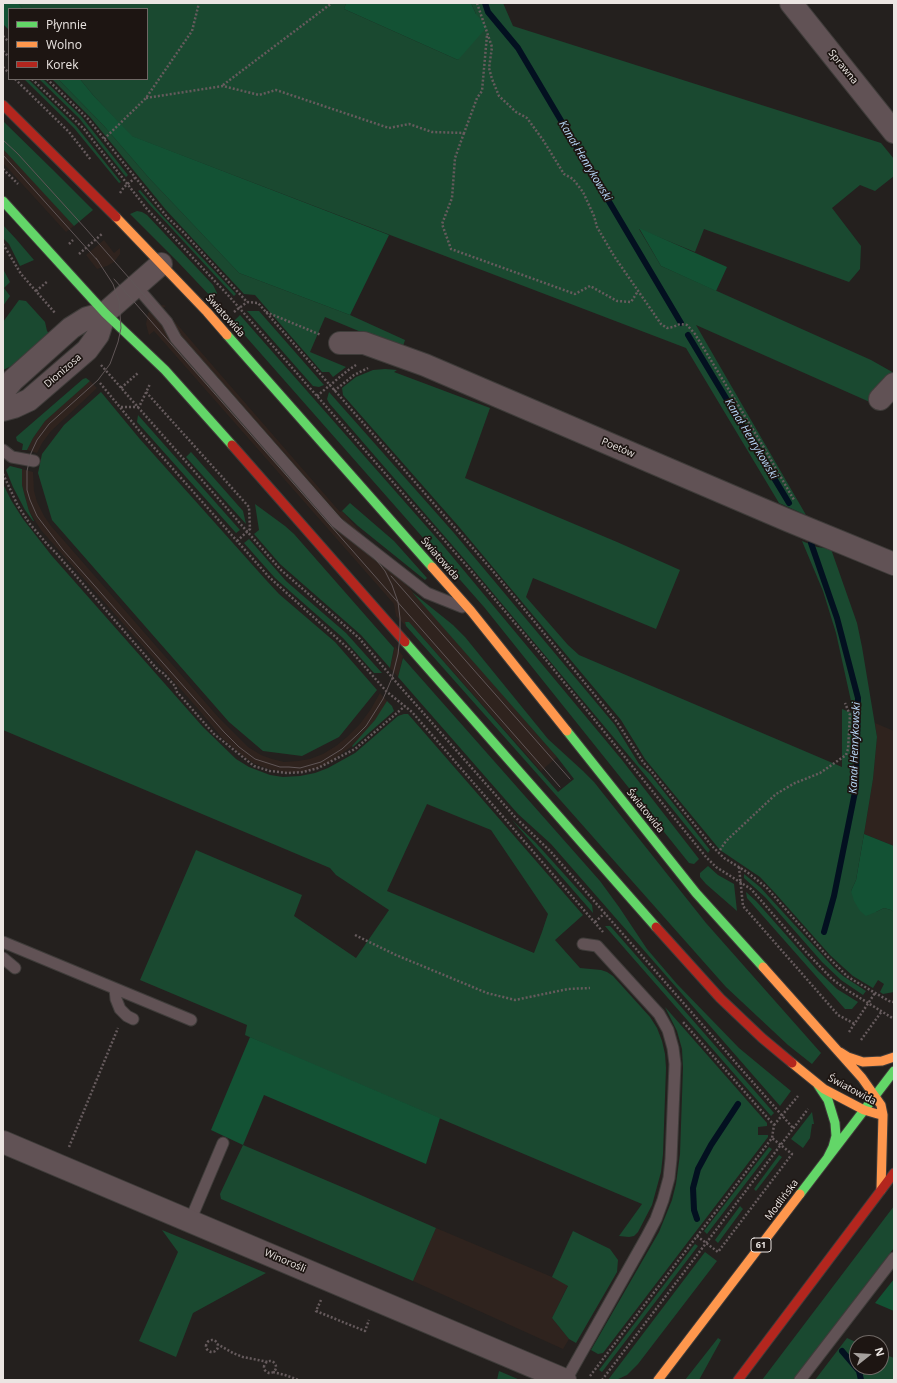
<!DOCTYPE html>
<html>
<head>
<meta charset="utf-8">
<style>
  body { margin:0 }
  #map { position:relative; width:897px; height:1383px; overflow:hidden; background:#24201e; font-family:"Open Sans",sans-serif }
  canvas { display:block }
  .frame { position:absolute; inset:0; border:4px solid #ebe5e2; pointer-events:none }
  .legend { position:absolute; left:8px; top:8px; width:140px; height:72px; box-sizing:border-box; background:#1d1512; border:1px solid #6f6865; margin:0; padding:5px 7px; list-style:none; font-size:12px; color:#ebe5e2 }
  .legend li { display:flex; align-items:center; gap:8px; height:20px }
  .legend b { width:20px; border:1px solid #6f6865 }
  .north { position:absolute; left:849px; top:1335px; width:40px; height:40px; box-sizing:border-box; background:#1d1512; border:1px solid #6f6865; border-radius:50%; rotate:73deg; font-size:11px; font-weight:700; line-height:16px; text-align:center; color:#ebe5e2 }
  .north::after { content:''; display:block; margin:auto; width:14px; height:18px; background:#a5a09d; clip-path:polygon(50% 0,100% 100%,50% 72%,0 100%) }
</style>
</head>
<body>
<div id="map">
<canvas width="897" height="1383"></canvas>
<div class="frame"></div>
<ul class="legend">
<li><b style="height:5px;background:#63d668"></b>Płynnie</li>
<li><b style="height:5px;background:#ff974d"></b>Wolno</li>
<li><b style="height:5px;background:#b3261e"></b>Korek</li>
</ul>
<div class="north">N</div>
</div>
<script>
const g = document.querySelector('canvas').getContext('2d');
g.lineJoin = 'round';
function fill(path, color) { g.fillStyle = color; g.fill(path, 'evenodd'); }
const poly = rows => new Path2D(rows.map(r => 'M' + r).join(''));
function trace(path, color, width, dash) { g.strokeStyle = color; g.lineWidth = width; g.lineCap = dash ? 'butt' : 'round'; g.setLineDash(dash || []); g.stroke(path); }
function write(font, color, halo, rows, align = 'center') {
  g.font = font + ' "Open Sans",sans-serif'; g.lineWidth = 3.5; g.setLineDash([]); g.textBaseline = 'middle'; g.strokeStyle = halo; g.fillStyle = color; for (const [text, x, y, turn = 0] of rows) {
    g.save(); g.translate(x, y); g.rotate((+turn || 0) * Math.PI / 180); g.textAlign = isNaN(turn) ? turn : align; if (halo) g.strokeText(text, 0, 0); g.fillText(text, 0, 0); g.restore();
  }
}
fill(poly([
  [3,149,27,174,74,226,66,232,3,163],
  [104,240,114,253,120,248,120,254,114,262,107,266,97,269,86,255],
  [163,305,166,306,163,308,200,351,340,512,342,511,557,757,541,771,409,622,405,622,406,626,396,616,394,604,154,331,149,335,146,324,148,313,158,306],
  [90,381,97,388,51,431,42,443,37,453,27,450,33,438,45,421],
  [22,469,33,472,34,491,37,502,44,516,51,526,219,718,248,747,261,755,272,759,284,762,298,761,310,759,323,754,336,746,347,737,360,724,371,709,380,693,387,701,382,711,368,730,352,746,329,763,318,768,303,772,287,773,269,769,255,764,244,757,223,739,199,710,41,530,29,511,22,485],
  [395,646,403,656,398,677,390,668],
  [875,723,894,731,894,846,864,834,873,779,877,737],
  [436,1228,552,1277,568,1285,552,1318,569,1339,563,1349,413,1281]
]), '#2f231e');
fill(poly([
  [18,3,346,3,344,9,458,60,476,14,471,3,503,3,513,26,881,143,894,159,894,176,875,191,860,185,832,208,861,246,860,269,849,282,704,229,695,252,639,229,661,266,871,360,894,373,894,376,872,403,696,325,806,515,779,503,686,348,131,136,93,95,80,79,147,79,147,9,23,9],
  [24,79,28,79,76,126,121,182,119,183,74,128],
  [39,79,43,79,81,116,128,175,126,177,79,118],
  [52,79,58,79,104,126,149,178,239,273,350,315,405,340,402,349,325,317,310,352,346,367,333,377,329,372,322,372,255,295,244,294,166,210,90,117],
  [3,121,52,169,93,210,74,226,3,149],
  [140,190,160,213,236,294,234,296,149,204,138,191],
  [137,211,142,212,147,215,213,285,217,293,213,299,177,261,130,214],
  [3,225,16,239,34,260,20,266,9,244,3,238],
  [3,269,10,282,4,288,10,296,3,306],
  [19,300,26,301,45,322,47,331,50,335,18,363,3,370,3,322],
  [247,311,259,311,324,385,319,387,313,386],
  [240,315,441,543,622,760,699,859,694,864,689,863,484,607,233,322],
  [385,369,397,370,394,372,490,408,465,478,617,542,680,570,656,629,533,578,526,597,568,645,579,655,842,767,842,709,852,713,851,701,836,633,823,591,802,541,817,547,831,549,857,623,862,647,877,737,873,779,864,834,856,880,851,891,876,912,884,908,891,910,894,912,894,992,883,994,880,992,884,984,878,980,873,988,853,976,843,967,830,955,775,893,760,877,720,850,645,759,621,720,460,528,343,395,342,388,356,377,373,370],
  [86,378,90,381,45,421,33,438,27,450,22,450,23,444,17,441,16,437,83,379],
  [101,392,139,438,266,580,279,594,335,642,377,690,339,737,302,756,263,751,229,722,52,520,38,473,42,454,64,425],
  [329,392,454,533,615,725,639,764,650,774,710,850,708,853,645,775,472,568,329,403,327,399],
  [138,415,240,530,236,533,137,422],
  [191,452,243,511,246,524,186,457],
  [10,466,22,469,22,485,24,493,29,511,34,521,33,521,25,510,13,487,6,470],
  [3,484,11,500,23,519,52,556,203,727,236,759,249,767,270,775,283,777,300,776,315,773,328,768,355,753,398,716,404,714,408,714,583,915,555,940,580,968,601,970,607,972,613,976,650,1017,657,1028,662,1041,665,1054,666,1068,663,1154,661,1172,652,1205,638,1232,634,1236,629,1237,619,1236,642,1204,283,1052,245,1035,247,1025,140,980,196,850,302,895,294,916,356,958,389,910,336,875,330,868,3,730],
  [427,804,491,830,548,914,542,932,534,953,387,891],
  [350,503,394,541,427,578,425,580,358,526,342,511],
  [255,504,285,526,294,534,394,648,390,668,361,635,280,564,254,534,259,530],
  [249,539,286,581,346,633,382,673,374,673,343,638,275,578,244,543],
  [412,592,453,625,465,637,548,739,583,771,594,782,706,923,821,1053,812,1064,788,1045,726,987,406,626,405,622,409,622,558,792,574,779,557,757],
  [403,658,600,881,619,907,647,949,677,984,739,1048,791,1091,780,1106,551,844,518,814,398,677],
  [387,701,392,706,394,711,353,747,352,746,375,720],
  [512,820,536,843,592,905,593,913],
  [708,866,718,875,734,884,737,911,706,884,700,877,700,873],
  [744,874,760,887,834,968,843,976,866,991,863,995,841,980,822,962,765,897,744,878],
  [746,892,756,901,818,971,837,989,858,1002,852,1009,845,1009,747,898],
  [605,926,610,926,612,928,662,985,774,1113,771,1116],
  [665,1007,767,1123,767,1126,758,1127,758,1135,768,1135,768,1137,603,1353,598,1354,591,1350,659,1232,672,1200,676,1184,680,1154,683,1068,682,1049,677,1031],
  [812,1112,814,1124,812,1124,810,1138,803,1148,791,1139],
  [243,1145,356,1193,436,1228,413,1281,221,1199,220,1194],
  [769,1147,772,1149,707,1234,704,1231],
  [779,1155,782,1157,756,1191,754,1189],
  [740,1206,743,1209,718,1243,715,1240],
  [894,1206,894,1248,793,1380,762,1380],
  [162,1230,266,1273,193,1313,176,1357,139,1341,178,1252],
  [573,1231,610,1249,618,1260,617,1272,576,1343,569,1339,552,1318,568,1286,552,1277],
  [695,1244,698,1246,602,1372,599,1370],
  [705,1252,717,1261,638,1364,627,1375,616,1380,608,1380],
  [718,1338,721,1340,699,1380,685,1380],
  [847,1338,858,1343,857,1343,857,1367,881,1367,881,1353,894,1358,894,1380,815,1380],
  [499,1371,520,1380,497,1380]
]), '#1a4930');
fill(poly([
  [3,3,18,3,23,9,9,9,9,30,3,24],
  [346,3,471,3,476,14,487,27,458,60,344,9],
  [58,79,80,79,93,95,132,136,389,235,350,315,239,273,149,178,104,126],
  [639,228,727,267,716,291,661,266],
  [864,834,894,846,894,912,891,910,884,908,876,912,866,916,860,911,854,901,851,891,856,880],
  [250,1037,440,1118,426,1164,264,1095,243,1145,211,1130],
  [894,1279,894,1311,875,1303]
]), '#135234');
trace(poly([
  [485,3,488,12,518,48,681,323],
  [688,335,789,503],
  [811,543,837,618,858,698,856,787,834,896,824,932],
  [697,1219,694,1210,693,1188,698,1169,711,1145,738,1104],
  [842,1351,859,1371,861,1380]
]), '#031020', 6);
const lane = poly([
  [136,286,167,322,176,339,336,522,427,593,462,607],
  [3,450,12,457,34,461],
  [3,942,191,1020],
  [3,958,15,968],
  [115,989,116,999,120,1009,127,1016,133,1019],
  [190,1221,223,1143],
  [566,1380,646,1238,656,1219,663,1200,669,1178,671,1159,675,1064,673,1048,668,1030,659,1014,597,946,583,944],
  [800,1380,894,1258]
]);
const street = poly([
  [791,3,894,132],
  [340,343,364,343,425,365,787,520,894,564],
  [3,392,13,380,71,328,87,318,105,313,161,264],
  [880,399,894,384],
  [3,410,14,407,29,400,87,350,98,335,105,313],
  [3,1142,565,1380]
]);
const fast = poly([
  [3,201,105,313,165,370,232,445],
  [227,335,432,567],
  [405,642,656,927],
  [567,731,696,893,763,967],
  [818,1085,828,1100,835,1123,836,1136,833,1147,828,1157],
  [800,1194,894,1071]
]);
const slow = poly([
  [116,217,207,312,227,335],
  [432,567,471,611,567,731],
  [763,967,862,1078,881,1105,883,1115,881,1190],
  [840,1052,848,1057,863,1062,882,1061,894,1057],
  [792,1063,824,1089,864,1110,881,1115],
  [658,1380,800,1194]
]);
const jam = poly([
  [3,105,116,217],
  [232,445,405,642],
  [656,927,720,998,762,1038,792,1063],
  [738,1380,894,1173]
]);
trace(lane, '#3f3c3a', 13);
trace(street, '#3f3c3a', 24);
trace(fast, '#3f3c3a', 11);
trace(slow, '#3f3c3a', 11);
trace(jam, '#3f3c3a', 11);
trace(poly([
  [477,3,492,47,489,68,492,79,499,96,516,112,527,118,543,140,564,174,573,179,583,192,594,216,597,227,614,256,661,324,667,328,673,327,680,324,687,325,695,334,763,446,794,500],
  [3,36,9,42],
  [3,51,9,57],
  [3,67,9,73],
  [15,79,69,132,91,160],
  [32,79,84,129,147,209,227,294,466,565,546,660,706,857,716,867,751,889,806,952,832,979,847,990,894,1019],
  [47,79,88,119,168,218,183,232,247,302,258,303,492,570,617,722,643,762,652,772,711,845,724,858,747,872,766,887,827,956,848,977,889,1001,894,1002],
  [223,85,332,3],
  [146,98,223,86,259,95,276,90,389,128,409,124,432,132,464,133,477,98,482,91,487,35],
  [464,133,455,158,452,198,442,224,451,249,575,294,590,286,617,301,631,302,638,291],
  [104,139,146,98,192,31,199,3],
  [3,169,18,184],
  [120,193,124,187,135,178],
  [3,244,21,274,55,313],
  [69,244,73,240],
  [79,254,102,234],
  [36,291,48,281],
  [234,312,247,302],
  [266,312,321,335],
  [101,365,281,570,359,638,396,682,515,817,551,852,793,1128],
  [100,383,142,434,269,577,350,650,387,692,412,712,603,932],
  [121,388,138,373],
  [334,391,354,375,368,368],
  [146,392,249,507,250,529,237,541],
  [317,396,347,371,356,365],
  [121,407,138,407,140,405,150,384],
  [3,474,18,506,30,524,47,544,56,553,158,670,163,673,175,686,177,692,214,734,254,766,270,771,287,773,303,772,318,768,355,749,405,706],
  [720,850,726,841,776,794,795,783,820,773,846,755,848,749,850,715,845,703],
  [739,867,743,906,838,1015,855,1024],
  [595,922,605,913],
  [355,935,396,955,487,993,515,1000,568,989,590,988],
  [849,1032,875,993],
  [861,1040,882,1011],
  [774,1125,798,1096],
  [69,1147,118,1028],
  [697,1236,718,1252,792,1154,772,1138],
  [321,1300,316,1311,365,1331,369,1320],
  '206 1346a6 6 0 1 1 12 0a6 6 0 1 1-12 0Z',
  [217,1344,233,1353,243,1357,268,1362],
  '264 1367a6 6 0 1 1 12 0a6 6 0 1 1-12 0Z',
  [273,1372,285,1375,299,1380],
  [590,1376,772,1138,774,1125,683,1022],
  [602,1380,808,1109]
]), '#665b5d', 2.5, [2, 2]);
trace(lane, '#615255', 11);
trace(street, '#615255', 22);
trace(fast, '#63d668', 9);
trace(slow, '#ff974d', 9);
trace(jam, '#b3261e', 9);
trace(poly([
  [3,140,18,154,86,229,377,560],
  [3,155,99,262],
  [96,258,113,284,119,301,121,328,118,342,110,364,98,380,49,424,37,440,31,453,27,471,27,490,30,500,37,516,63,550,224,732,239,747,255,759,280,767,289,767,300,768,321,762,342,749,357,735,366,726,383,699,392,678,398,654,400,637,400,618,398,602,392,585,385,571,374,557],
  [114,279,560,787],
  [391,576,570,779]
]), '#605657', 1);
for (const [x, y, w] of [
  [761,1245,20]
]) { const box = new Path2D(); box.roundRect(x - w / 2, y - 7, w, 14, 3); g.fillStyle = '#1d1512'; g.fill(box); trace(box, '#ebe5e2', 1); }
write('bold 9px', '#ebe5e2', null, [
  ["61",761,1245]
]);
write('10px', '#ebe5e2', '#1d1512', [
  ["Sprawna",843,67,51],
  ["Światowida",225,316,48],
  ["Dionizosa",63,371,-41],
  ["Poetów",618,448,23],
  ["Światowida",440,559,49],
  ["Światowida",645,811,51],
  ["Światowida",852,1090,28],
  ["Modlińska",782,1200,-53],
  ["Winorośli",285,1261,23]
]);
write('italic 11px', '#b8d8f9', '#1d1512', [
  ["Kanał Henrykowski",585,161,59],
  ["Kanał Henrykowski",751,439,59],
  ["Kanał Henrykowski",855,748,-88]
]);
</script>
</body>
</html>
